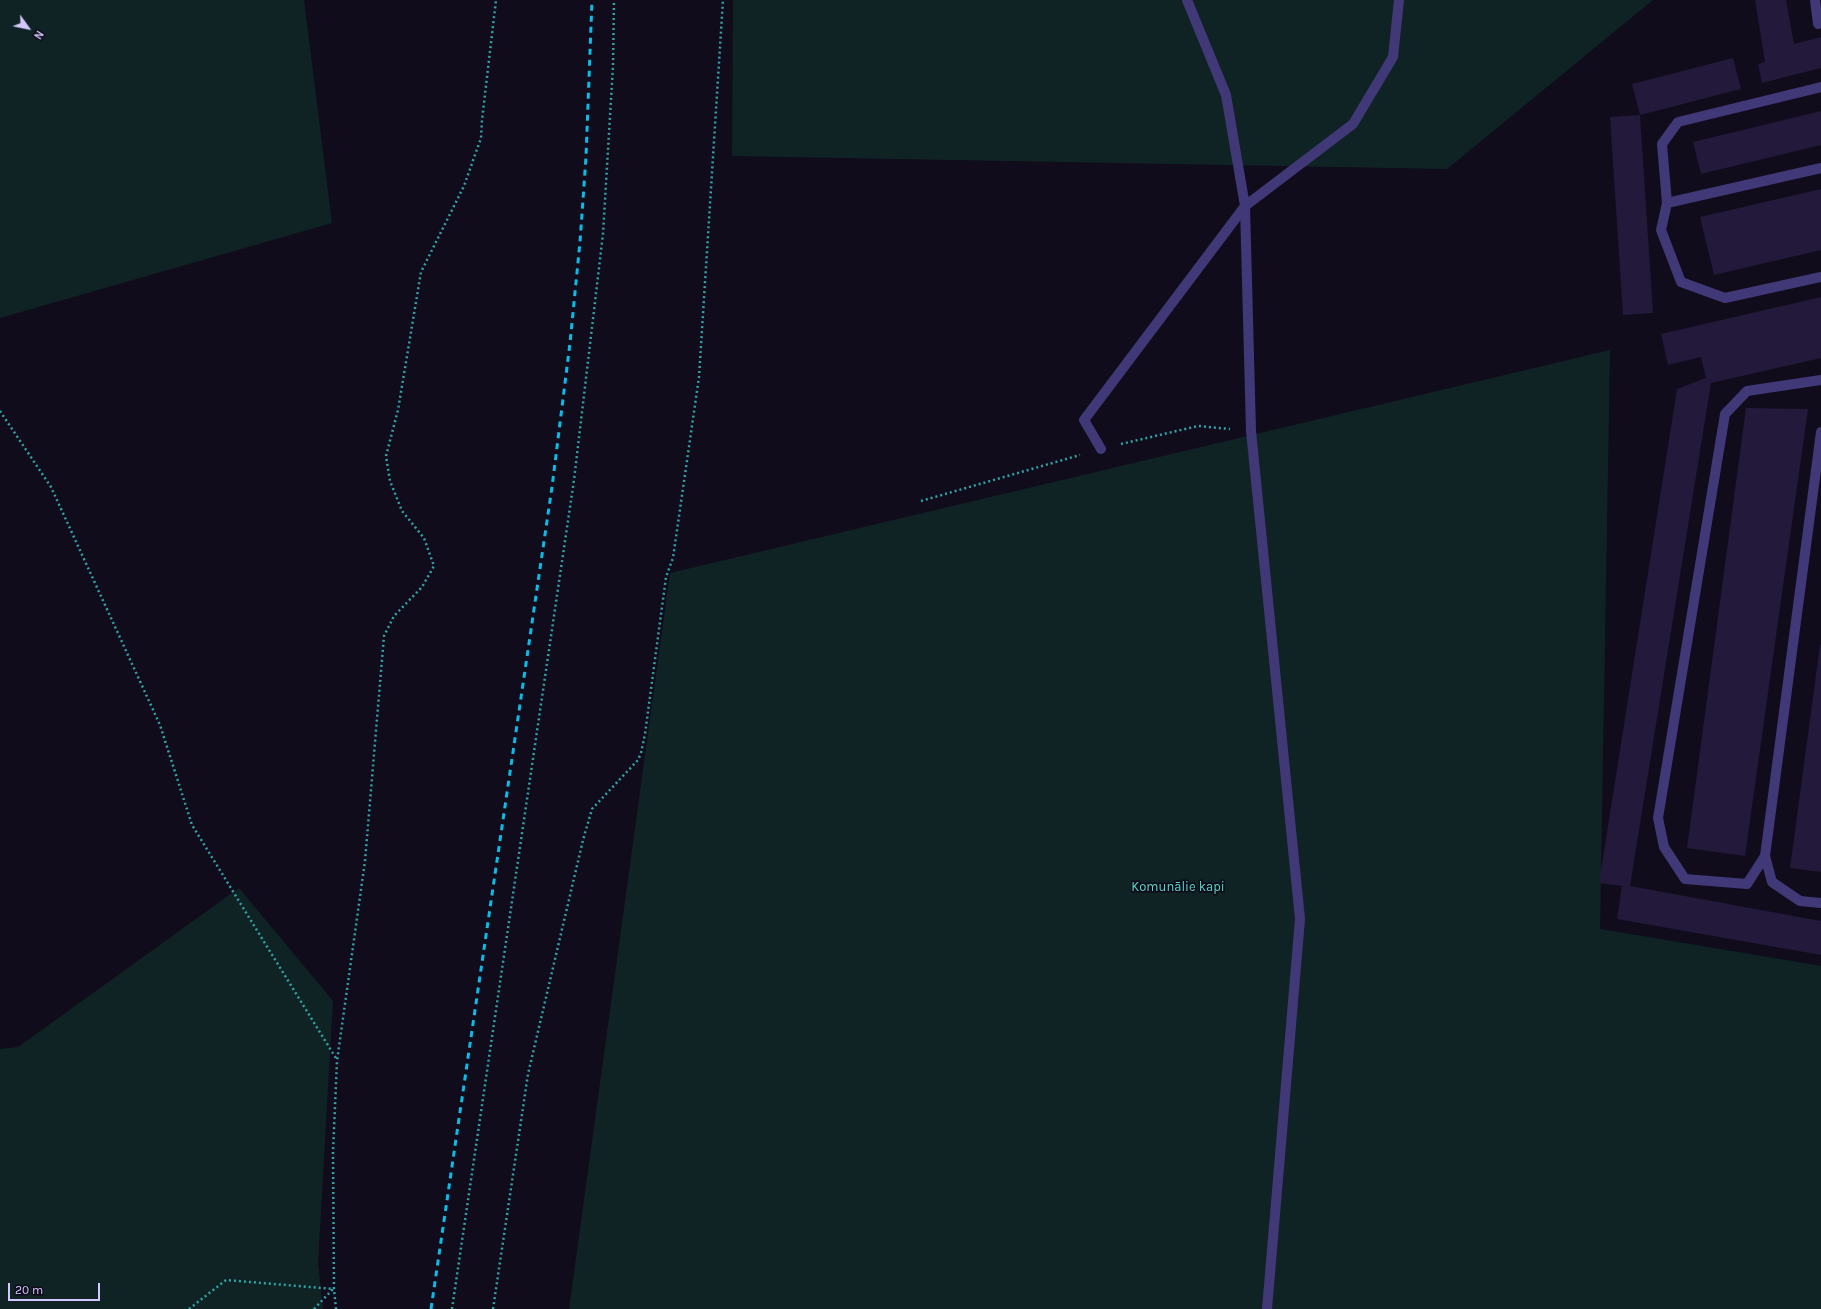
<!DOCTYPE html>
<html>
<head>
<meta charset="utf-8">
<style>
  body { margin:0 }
  #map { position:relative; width:1821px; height:1309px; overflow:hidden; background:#100c1b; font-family:Karla,sans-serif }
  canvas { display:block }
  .north { position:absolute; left:8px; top:8px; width:40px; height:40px; -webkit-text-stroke:3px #100c1b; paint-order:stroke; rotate:123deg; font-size:11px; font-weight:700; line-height:16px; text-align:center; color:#d3c8fd }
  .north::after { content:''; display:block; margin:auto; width:14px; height:18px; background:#d3c8fd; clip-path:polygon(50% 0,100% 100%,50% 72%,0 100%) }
  .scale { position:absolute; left:8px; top:1283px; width:92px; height:18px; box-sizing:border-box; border:2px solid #d3c8fd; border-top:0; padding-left:5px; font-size:12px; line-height:14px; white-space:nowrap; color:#d3c8fd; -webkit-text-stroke:3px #100c1b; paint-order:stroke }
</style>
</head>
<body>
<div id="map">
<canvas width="1821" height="1309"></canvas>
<div class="north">N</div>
<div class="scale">20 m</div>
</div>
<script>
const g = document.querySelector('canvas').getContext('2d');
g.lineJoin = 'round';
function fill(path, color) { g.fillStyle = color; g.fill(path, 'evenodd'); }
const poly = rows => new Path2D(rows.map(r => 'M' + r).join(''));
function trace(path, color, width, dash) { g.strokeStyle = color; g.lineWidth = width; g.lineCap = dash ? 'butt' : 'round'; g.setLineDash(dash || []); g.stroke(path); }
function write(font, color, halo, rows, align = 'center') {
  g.font = font + ' Karla,sans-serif'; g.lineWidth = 3.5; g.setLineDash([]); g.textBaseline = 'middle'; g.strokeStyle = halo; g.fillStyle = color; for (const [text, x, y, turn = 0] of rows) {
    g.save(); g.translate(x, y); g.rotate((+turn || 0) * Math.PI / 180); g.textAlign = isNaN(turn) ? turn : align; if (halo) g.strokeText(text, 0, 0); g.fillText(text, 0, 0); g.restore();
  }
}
fill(poly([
  [0,0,304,0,332,223,0,318],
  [733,0,1653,0,1447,169,732,156],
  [1610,350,1600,929,1821,966,1821,1309,569,1309,670,573],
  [239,888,333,1001,318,1263,323,1309,0,1309,0,1049,18,1047]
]), '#0f2324');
fill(poly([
  [1755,0,1786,0,1794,44,1821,37,1821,68,1762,83,1758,64,1765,62],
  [1733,58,1741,89,1640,115,1653,313,1623,315,1610,117,1640,115,1632,84],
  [1821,111,1821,145,1701,174,1693,142],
  [1821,189,1821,250,1714,275,1700,217],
  [1821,297,1821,358,1711,383,1630,886,1821,921,1821,955,1617,919,1622,886,1599,883,1677,389,1706,378,1701,357,1668,365,1661,334],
  [1746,408,1808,409,1745,856,1687,848],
  [1820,645,1821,645,1821,872,1790,868]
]), '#23193b');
trace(poly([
  [0,411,51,487,160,725,192,825,337,1060],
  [1121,444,1198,426,1230,429],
  [921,501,1080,455],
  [189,1309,226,1280,334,1289],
  [314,1309,333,1289],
  [336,1309,334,1289,333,1152,337,1061,365,861,384,636,394,616,422,587,434,566,424,538,402,511,390,481,386,456,398,410,421,272,464,186,481,138,482,120,496,0],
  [452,1309,574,480,603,234,613,66,614,0],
  [493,1309,528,1074,583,840,592,809,638,760,641,753,645,734,666,577,673,558,699,377,723,0]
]), '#31a3a7', 2.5, [2, 3]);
trace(poly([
  [1187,0,1226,95,1245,206,1251,431,1300,919,1267,1309],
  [1815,0,1818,24],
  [1821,87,1678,122,1662,144,1667,203,1661,230,1681,282,1725,298,1821,277],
  [1667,203,1821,168],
  [1821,432,1765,856,1772,882,1800,901,1821,903],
  [1101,449,1084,420,1245,206,1353,124,1393,57,1399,0],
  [1765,856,1747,884,1685,879,1664,847,1658,818,1725,414,1747,391,1821,380]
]), '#413878', 10);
trace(poly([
  [431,1309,552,487,570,343,580,242,586,157,592,0]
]), '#0abce7', 3, [6, 5]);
write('13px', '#59d8c4', '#100c1b', [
  ["Komunālie kapi",1178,887]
]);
</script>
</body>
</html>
